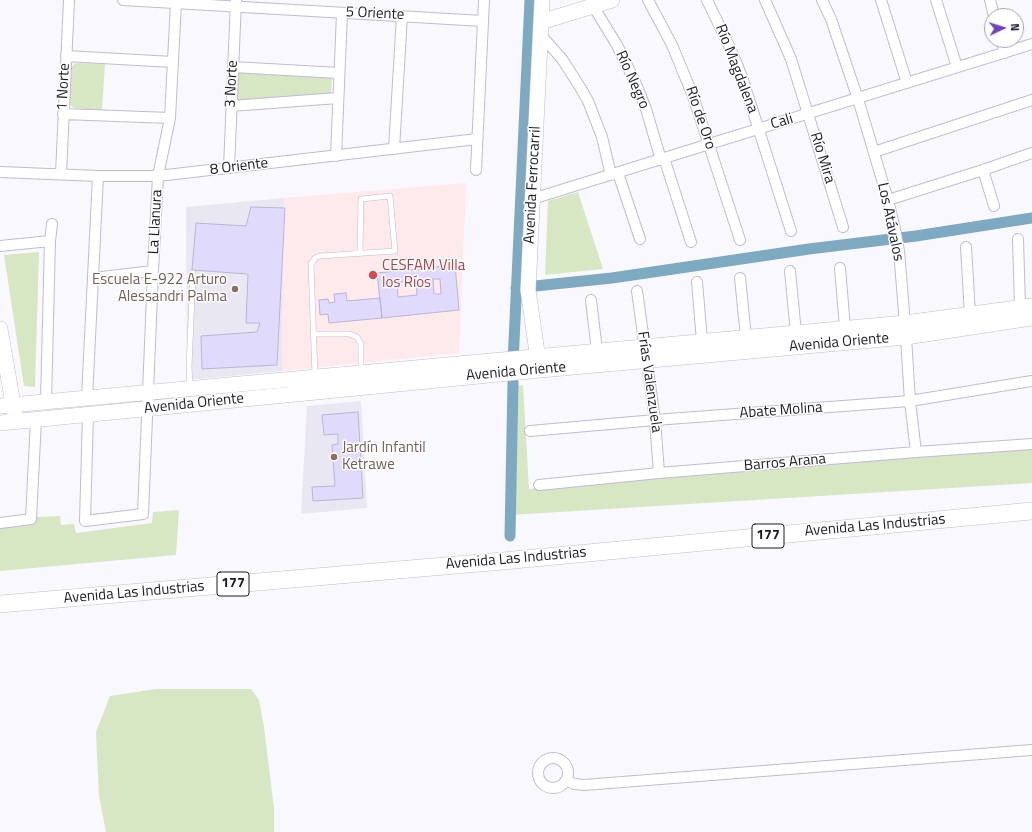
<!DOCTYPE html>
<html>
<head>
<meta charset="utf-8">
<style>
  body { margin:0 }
  #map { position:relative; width:1032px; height:832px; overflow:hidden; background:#f9f8ff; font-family:"Titillium Web",sans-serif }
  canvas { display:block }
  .north { position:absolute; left:984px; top:8px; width:40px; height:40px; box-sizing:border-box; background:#fff; border:1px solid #a4a3a8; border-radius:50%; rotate:86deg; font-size:11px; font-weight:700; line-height:16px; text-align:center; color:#1c1a26 }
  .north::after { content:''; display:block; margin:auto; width:14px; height:18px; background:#7144bc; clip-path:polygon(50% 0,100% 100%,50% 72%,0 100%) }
</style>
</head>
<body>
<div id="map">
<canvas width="1032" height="832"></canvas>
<div class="north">N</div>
</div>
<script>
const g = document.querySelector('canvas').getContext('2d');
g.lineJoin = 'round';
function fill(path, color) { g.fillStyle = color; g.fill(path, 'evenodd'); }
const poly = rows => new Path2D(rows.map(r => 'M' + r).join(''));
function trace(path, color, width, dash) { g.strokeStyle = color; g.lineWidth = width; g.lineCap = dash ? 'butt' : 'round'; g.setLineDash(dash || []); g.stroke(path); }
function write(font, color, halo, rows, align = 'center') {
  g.font = font + ' "Titillium Web",sans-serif'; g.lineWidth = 3; g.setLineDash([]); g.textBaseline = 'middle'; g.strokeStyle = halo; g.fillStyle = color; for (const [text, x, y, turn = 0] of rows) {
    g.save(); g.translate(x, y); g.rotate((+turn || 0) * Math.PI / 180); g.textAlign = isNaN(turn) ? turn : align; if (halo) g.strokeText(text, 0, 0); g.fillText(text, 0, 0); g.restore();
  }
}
fill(poly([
  [284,198,282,371,187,380,186,207],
  [361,401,367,508,301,514,307,406]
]), '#e9e7f1');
fill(poly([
  [466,183,459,353,282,371,284,198]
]), '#fee9eb');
fill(poly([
  [76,63,105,64,102,111,74,108,69,104,71,67],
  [238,72,332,77,331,94,237,101],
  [578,192,603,269,545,275,548,201],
  [39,252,35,387,24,386,4,255],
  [523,385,529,489,1032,448,1032,483,510,515,513,386],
  [179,510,176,555,0,571,0,528,33,524,37,517,60,516,61,525,74,524,76,533,152,523,153,512],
  [156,689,251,689,259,700,264,727,274,808,274,832,106,832,99,796,96,732,110,696]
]), '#d7e7c4');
trace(poly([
  [516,288,612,278,809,249,916,236,1032,218],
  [513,363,530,0],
  [510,536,513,382]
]), '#7daac0', 11);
const building = poly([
  [251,207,285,208,277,365,202,369,201,336,257,332,260,323,246,323,248,274,192,270,196,223,246,226,251,207],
  [455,265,459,310,382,318,377,273,455,265],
  [433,279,440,279,441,294,434,294,433,279],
  [416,281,417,295,398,297,397,282,416,281],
  [346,293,347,301,380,298,382,318,329,323,328,314,320,315,319,300,328,299,329,303,335,302,334,294,346,293],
  [358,412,363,498,313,501,312,487,335,486,332,445,338,444,338,434,324,435,322,415,358,412]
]);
fill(building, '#e0dafc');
trace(building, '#bbb5d6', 1);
const lane = poly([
  [314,334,349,334,357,337,361,344,361,371],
  [315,376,311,264,315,258,320,256,395,251,390,196,361,199,360,252],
  [190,388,189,366,193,273]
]);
const street = poly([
  [123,0,483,21],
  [648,0,672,45,693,96,740,240],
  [707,0,732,52,742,77,791,231],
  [765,0,791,59,843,227],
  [822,0,831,19,858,99,888,200,895,229,899,251,906,337,910,401,916,452],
  [881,0,907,83],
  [936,0,957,67],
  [990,0,994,16],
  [593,6,617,45,636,84,646,109,661,160],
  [540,34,562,59,580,87,588,101,602,137,611,175],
  [1001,40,1005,53],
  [66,56,173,62],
  [233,67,339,73],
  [231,106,338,98],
  [63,114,170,118],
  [394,149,402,16],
  [874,152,1032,100],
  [336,156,342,13],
  [664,158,691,242],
  [229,168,236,0],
  [476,170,484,0],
  [983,170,994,206],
  [0,172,98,176,158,176,477,139],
  [618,173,640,239],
  [61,174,69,0],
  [532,199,1032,44],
  [888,200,983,170,1032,153],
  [1018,239,1020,307],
  [0,246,50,241],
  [966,247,970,314],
  [840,268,845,328],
  [790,271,796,333],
  [93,278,153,271],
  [740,278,746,337],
  [697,282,702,341],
  [637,291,655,420,659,473],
  [591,300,597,351],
  [87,398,98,176],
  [46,401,50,241,52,224],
  [88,414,85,521,143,514,153,271,158,176,170,118,176,3],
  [530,431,655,420,910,401,1032,381],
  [539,485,659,473,916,452,1032,444],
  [0,523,31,519,36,420],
  '538 773a15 15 0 1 1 30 0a15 15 0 1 1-30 0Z',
  [566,780,574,784,584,785,1032,750]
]);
const secondary = poly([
  [541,22,612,0],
  [0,329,15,415],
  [539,366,528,290,542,0],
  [0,406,905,323,1032,306],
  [0,423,540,370,906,337,1032,318]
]);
const primary = poly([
  [0,604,503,561,1032,511]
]);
trace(lane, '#c0badb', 6);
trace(street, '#c0badb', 12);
trace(secondary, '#c0badb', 16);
trace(primary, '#c0badb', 18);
trace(lane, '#fff', 5);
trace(street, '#fff', 10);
trace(secondary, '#fff', 15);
trace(primary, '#fff', 17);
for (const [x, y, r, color] of [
  [373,275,5,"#e0444e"],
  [235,289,4,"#8d6e63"],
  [334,457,4,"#8d6e63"]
]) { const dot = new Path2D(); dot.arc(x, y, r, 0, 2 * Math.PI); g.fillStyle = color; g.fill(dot); trace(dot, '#fff', 1.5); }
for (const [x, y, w] of [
  [768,536,32],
  [233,584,32]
]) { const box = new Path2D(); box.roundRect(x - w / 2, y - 12, w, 24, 3); g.fillStyle = '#fff'; g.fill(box); trace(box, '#1c1a26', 1); }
write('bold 14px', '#1c1a26', null, [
  ["177",768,536],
  ["177",233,584]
]);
write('15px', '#1c1a26', '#fff', [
  ["5 Oriente",375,14,3],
  ["Río Magdalena",736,69,69],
  ["Río Negro",632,80,66],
  ["3 Norte",232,84,-87],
  ["1 Norte",64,87,-87],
  ["Río de Oro",700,118,71],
  ["Cali",782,122,-17],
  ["Río Mira",822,158,73],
  ["8 Oriente",239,167,-7],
  ["Avenida Ferrocarril",533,185,-87],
  ["La Llanura",156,222,-87],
  ["Los Atávalos",890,222,78],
  ["Avenida Oriente",839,343,-5],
  ["Avenida Oriente",516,372,-5],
  ["Frías Valenzuela",649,382,82],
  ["Avenida Oriente",194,404,-6],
  ["Abate Molina",781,411,-4],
  ["Barros Arana",785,463,-5],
  ["Avenida Las Industrias",875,526,-5],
  ["Avenida Las Industrias",516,559,-5],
  ["Avenida Las Industrias",134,593,-5]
]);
write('15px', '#be3a42', '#fff', [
  ["CESFAM Villa",382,266],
  ["los Ríos",382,283]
], 'left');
write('15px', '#785e54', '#fff', [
  ["Escuela E-922 Arturo",227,280],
  ["Alessandri Palma",227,297],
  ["Jardín Infantil",342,448,"left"],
  ["Ketrawe",342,465,"left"]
], 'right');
</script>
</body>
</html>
